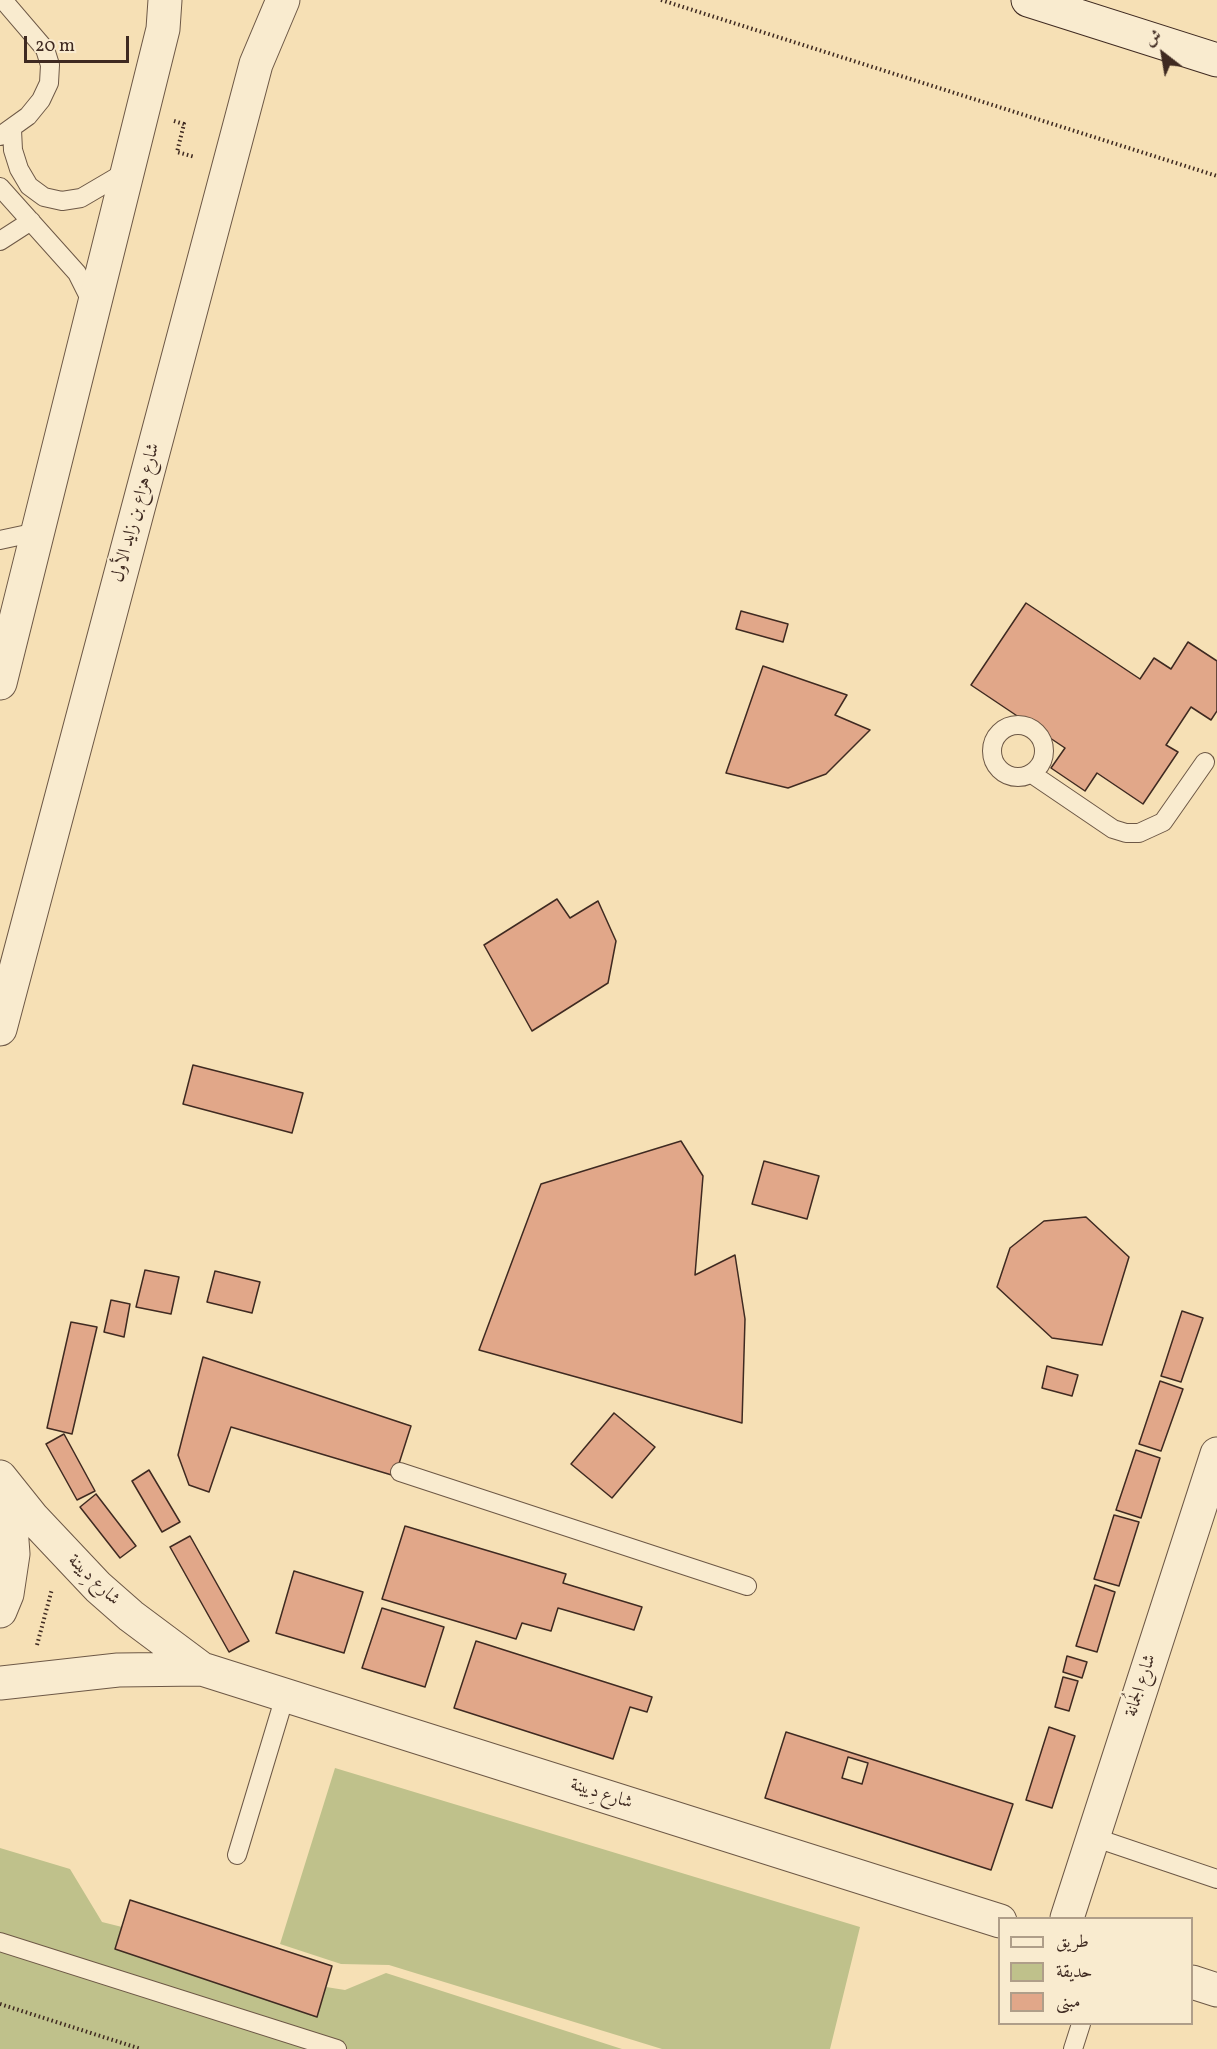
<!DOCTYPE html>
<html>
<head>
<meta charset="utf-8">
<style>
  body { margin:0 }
  #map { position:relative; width:1217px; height:2049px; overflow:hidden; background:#f6e0b5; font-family:Vollkorn,Amiri,serif }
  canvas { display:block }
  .legend { position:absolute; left:998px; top:1917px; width:195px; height:108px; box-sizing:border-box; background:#f9ebcf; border:2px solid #af9e89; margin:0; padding:8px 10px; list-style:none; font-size:18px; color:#3f2a21 }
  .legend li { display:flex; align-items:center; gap:12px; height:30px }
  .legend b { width:30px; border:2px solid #af9e89 }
  .north { position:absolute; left:1133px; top:24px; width:60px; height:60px; -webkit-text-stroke:4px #f9ebcf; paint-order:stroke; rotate:329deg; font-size:16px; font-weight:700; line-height:24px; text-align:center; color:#3f2a21 }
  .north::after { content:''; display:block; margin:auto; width:21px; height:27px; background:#3f2a21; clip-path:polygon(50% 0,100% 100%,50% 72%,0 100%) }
  .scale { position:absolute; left:24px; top:36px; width:105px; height:27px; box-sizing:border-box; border:3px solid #3f2a21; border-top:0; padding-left:8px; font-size:18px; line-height:21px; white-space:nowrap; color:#3f2a21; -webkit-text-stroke:4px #f9ebcf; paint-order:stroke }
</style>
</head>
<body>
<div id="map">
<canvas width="1217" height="2049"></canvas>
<ul class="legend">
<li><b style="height:8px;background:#f9ebcf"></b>طريق</li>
<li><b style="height:16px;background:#bfc18b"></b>حديقة</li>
<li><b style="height:16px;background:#e1a789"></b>مبنى</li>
</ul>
<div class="north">ش</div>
<div class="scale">20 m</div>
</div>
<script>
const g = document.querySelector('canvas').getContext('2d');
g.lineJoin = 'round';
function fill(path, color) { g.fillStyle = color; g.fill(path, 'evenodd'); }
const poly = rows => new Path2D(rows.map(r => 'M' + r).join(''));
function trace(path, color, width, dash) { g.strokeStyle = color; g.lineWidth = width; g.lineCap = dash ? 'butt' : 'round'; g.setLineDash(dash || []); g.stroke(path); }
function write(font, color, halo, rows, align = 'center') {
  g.font = font + ' Vollkorn,Amiri,serif'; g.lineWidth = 4.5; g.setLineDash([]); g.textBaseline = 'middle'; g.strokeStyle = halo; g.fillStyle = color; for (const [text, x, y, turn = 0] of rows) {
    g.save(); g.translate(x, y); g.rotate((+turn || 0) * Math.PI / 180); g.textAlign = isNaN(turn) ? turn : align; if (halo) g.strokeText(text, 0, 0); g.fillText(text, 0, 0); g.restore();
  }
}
fill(poly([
  [335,1768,860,1927,830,2049,662,2049,389,1965,341,1964,280,1944],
  [0,1848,70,1869,102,1922,122,1927,116,1949,317,2017,326,1987,345,1990,386,1973,622,2049,0,2049]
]), '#bfc18b');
const building = poly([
  [1026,603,1140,679,1154,658,1171,669,1188,642,1217,661,1217,711,1211,720,1191,707,1166,745,1178,752,1143,804,1097,773,1085,791,1051,768,1065,748,971,685,1026,603],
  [741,611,788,624,783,642,736,629,741,611],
  [763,666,847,695,835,715,870,730,826,774,788,788,726,773,763,666],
  [557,899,570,918,598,901,616,941,608,983,532,1031,484,945,557,899],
  [193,1065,303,1093,292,1133,183,1104,193,1065],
  [681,1141,703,1176,695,1275,735,1255,745,1319,742,1423,479,1350,541,1184,681,1141],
  [764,1161,819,1176,807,1219,752,1204,764,1161],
  [1086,1217,1129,1257,1102,1345,1052,1338,997,1287,1010,1248,1044,1221,1086,1217],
  [145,1270,179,1277,171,1314,136,1307,145,1270],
  [215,1271,260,1282,252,1313,207,1302,215,1271],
  [111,1300,130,1304,124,1337,104,1332,111,1300],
  [1182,1311,1203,1318,1181,1382,1161,1376,1182,1311],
  [71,1322,97,1327,72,1434,47,1428,71,1322],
  [203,1357,411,1426,395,1476,231,1427,209,1492,189,1485,178,1455,203,1357],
  [1047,1366,1078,1375,1072,1396,1042,1388,1047,1366],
  [1160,1381,1183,1389,1161,1451,1139,1444,1160,1381],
  [614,1413,655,1447,612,1498,571,1464,614,1413],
  [64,1434,95,1491,77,1500,46,1444,64,1434],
  [1136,1450,1160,1458,1141,1518,1116,1510,1136,1450],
  [149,1470,180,1522,162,1532,132,1481,149,1470],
  [96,1494,136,1546,120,1558,80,1507,96,1494],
  [1114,1515,1139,1522,1119,1586,1094,1579,1114,1515],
  [405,1526,566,1574,563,1583,642,1607,634,1630,558,1608,551,1631,522,1623,516,1639,382,1599,405,1526],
  [190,1536,249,1641,229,1652,170,1547,190,1536],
  [294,1571,363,1592,344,1653,276,1633,294,1571],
  [1095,1585,1115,1592,1097,1652,1076,1646,1095,1585],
  [382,1608,444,1627,425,1687,362,1668,382,1608],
  [476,1641,652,1697,647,1712,630,1707,613,1759,454,1708,476,1641],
  [1067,1656,1087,1662,1082,1678,1063,1672,1067,1656],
  [1063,1677,1078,1681,1069,1711,1055,1707,1063,1677],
  [1049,1727,1075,1736,1052,1808,1026,1800,1049,1727],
  [786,1732,1013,1804,991,1870,765,1798,786,1732],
  [848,1757,868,1763,862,1784,842,1778,848,1757],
  [130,1900,332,1966,317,2017,115,1949,130,1900]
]);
fill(building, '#e1a789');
trace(building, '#3f2a21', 1.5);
const service = poly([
  [12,130,13,150,19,169,29,186,44,197,62,201,81,198,127,171],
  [0,136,28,116,41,100,49,83,50,65,45,49,3,0],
  [0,187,77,273,93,305],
  [0,241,31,221],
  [0,540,37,532],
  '992 751a26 26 0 1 1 52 0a26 26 0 1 1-52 0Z',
  [1032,774,1113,829,1126,833,1139,833,1163,822,1205,762],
  [400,1472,747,1586],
  [1093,1837,1217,1879],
  [237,1855,285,1696],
  [0,1942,337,2049],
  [1073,2049,1081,2024]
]);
const minor = poly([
  [0,683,163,29,165,0],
  [0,1029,256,64,283,0],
  [0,1477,32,1517,98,1587,131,1616,202,1669,1000,1921],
  [0,1611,7,1594,13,1554,10,1514,2,1484],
  [0,1683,118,1670,202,1669],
  [1067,1918,1217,1454],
  [1192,1982,1217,1990]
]);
const secondary = poly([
  [1028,0,1217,60]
]);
trace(service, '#6d5846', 20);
trace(minor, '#6d5846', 35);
trace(secondary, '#3f2a21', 35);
trace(poly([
  [661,0,1217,176],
  [174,121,184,124,177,152,195,157],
  [37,1645,52,1589],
  [0,2004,141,2049]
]), '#3f2a21', 4, [1.5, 3]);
trace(service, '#f9ebcf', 18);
trace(minor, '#f9ebcf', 33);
trace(secondary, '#f9ebcf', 33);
write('18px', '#3f2a21', '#f9ebcf', [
  ["شارع هزاع بن زايد الأول",137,513,-75],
  ["شارع دِيينة",93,1581,44],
  ["شارع الجُمانة",1142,1686,-72],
  ["شارع دِيينة",601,1795,18]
]);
</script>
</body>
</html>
